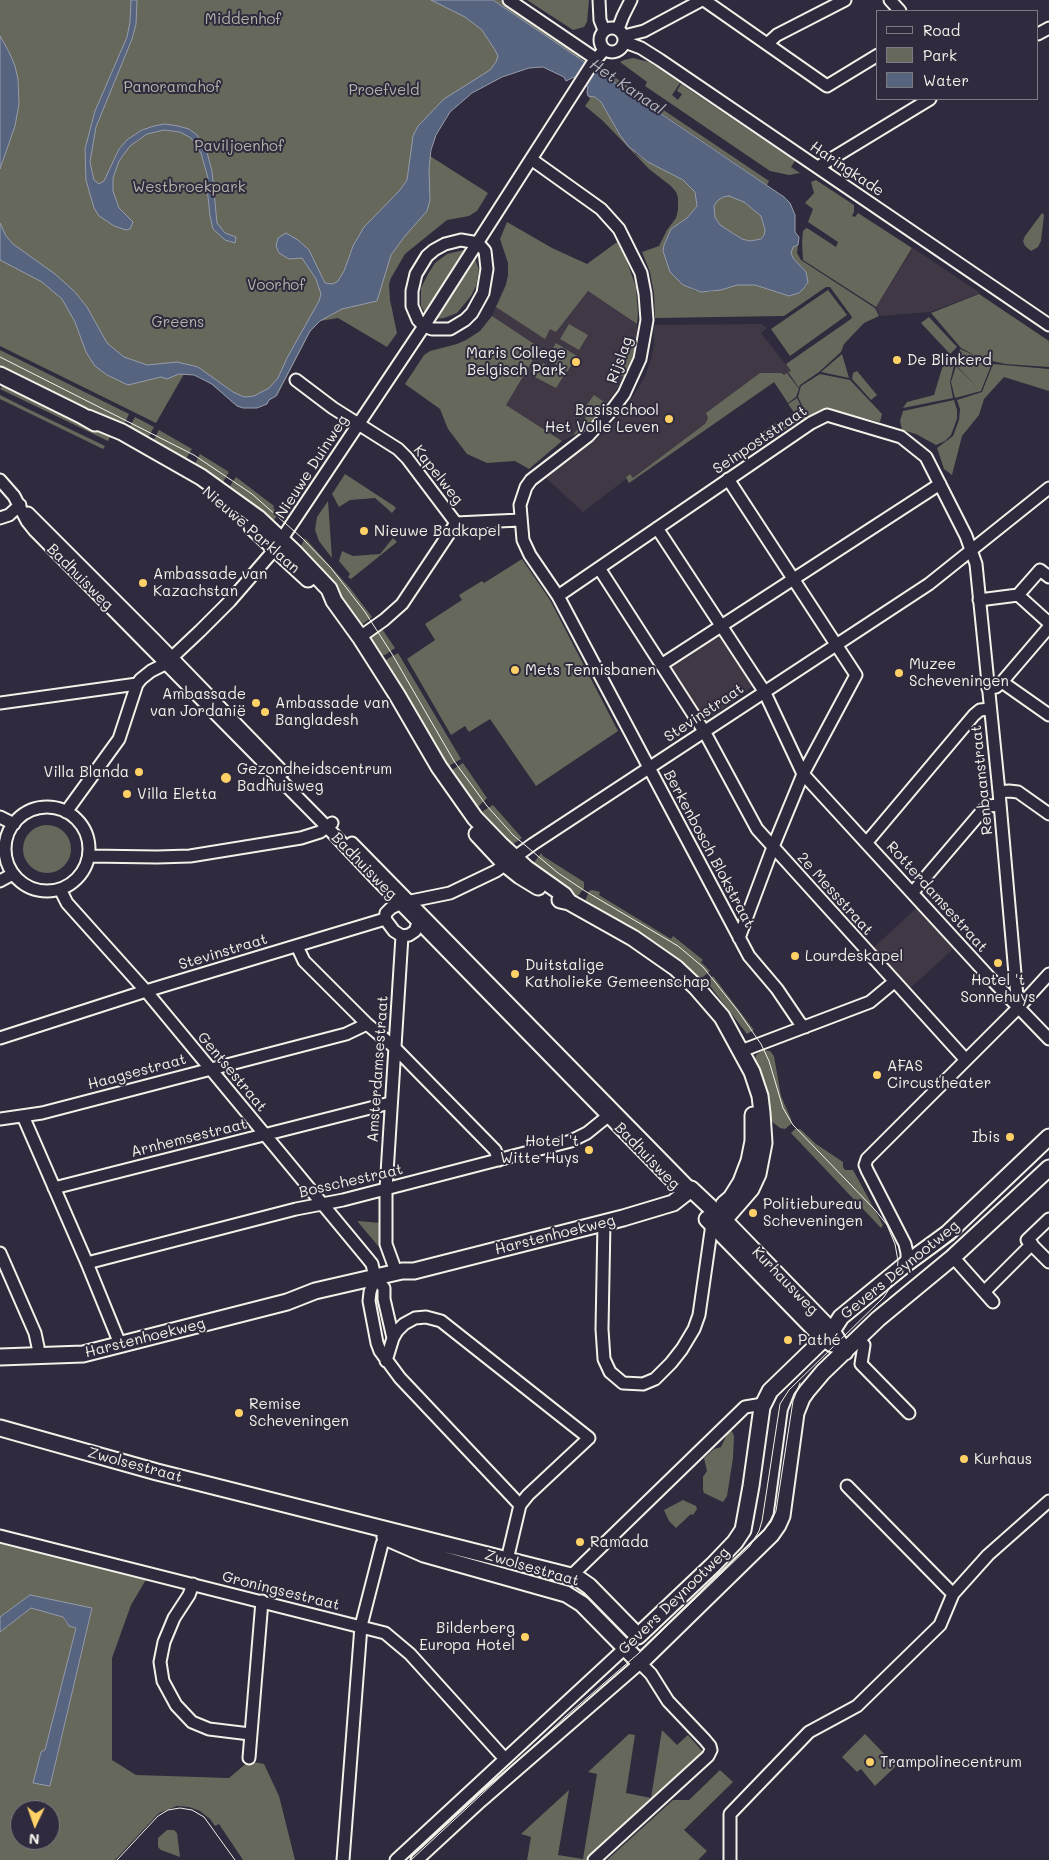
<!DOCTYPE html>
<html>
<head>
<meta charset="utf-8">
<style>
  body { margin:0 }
  #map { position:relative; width:1049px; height:1860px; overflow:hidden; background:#2f2a3d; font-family:Mali,sans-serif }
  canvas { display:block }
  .legend { position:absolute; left:876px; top:10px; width:162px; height:90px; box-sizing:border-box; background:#2f2a3d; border:1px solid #7e7a81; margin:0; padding:6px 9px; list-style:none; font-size:15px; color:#f4f1e8 }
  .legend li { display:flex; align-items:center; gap:10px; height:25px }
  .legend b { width:25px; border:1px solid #7e7a81 }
  .north { position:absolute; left:10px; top:1800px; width:50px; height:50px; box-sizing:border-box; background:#2f2a3d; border:1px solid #7e7a81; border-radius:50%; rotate:183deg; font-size:14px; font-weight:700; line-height:20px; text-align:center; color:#f4f1e8 }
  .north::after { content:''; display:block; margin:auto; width:18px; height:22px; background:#ffd166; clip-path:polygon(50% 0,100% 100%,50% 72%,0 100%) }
</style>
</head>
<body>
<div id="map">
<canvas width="1049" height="1860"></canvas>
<ul class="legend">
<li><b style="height:6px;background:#2f2a3d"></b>Road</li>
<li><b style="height:14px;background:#65685a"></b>Park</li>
<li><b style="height:14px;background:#576480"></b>Water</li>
</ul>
<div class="north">N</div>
</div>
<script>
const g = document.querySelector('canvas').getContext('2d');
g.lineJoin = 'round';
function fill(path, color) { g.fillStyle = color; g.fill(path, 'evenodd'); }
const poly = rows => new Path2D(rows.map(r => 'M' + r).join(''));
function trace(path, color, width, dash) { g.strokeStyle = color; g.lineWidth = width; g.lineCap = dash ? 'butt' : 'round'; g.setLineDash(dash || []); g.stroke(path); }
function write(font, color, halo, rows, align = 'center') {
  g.font = font + ' Mali,sans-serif'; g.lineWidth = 4; g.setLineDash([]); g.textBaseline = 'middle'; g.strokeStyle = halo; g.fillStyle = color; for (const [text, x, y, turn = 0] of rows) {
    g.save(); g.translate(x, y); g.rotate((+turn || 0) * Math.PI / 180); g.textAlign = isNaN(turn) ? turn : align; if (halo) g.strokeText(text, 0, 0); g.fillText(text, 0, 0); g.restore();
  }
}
fill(poly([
  [913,248,980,293,930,312,880,316,876,307],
  [507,280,588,291,637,324,637,340,633,357,628,370,616,391,594,419,575,435,562,441,506,405,480,331,492,316],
  [761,324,767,328,761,333,791,371,629,483,626,479,583,512,546,478,604,433,626,408,645,376,651,359,654,344,653,325],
  [716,634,720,635,753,686,708,721,704,722,668,670,669,664],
  [922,903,959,944,910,988,873,948]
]), '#403844');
fill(poly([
  [0,0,461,0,506,61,441,111,423,157,430,160,430,156,488,193,477,211,469,216,447,220,405,254,391,278,389,284,390,300,397,333,387,347,338,318,320,321,310,332,277,396,269,400,267,404,257,408,238,407,205,379,194,375,184,374,156,423,0,346],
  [493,0,500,0,579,53,582,57,578,58,574,55],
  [527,0,589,0,587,22,584,27,573,30],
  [633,58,649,62,680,83,672,95,678,100,682,94,677,91,681,84,795,161,791,167,800,173,789,175,770,171,645,86,647,82,620,62,624,60],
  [602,70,607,72,769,181,767,185,605,75],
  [588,96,595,97,601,102,620,135,636,154,648,162,675,175,688,183,695,192,697,206,687,218,671,229,664,245,663,251,670,272,683,285,696,291,710,292,737,285,755,285,789,296,799,293,807,285,806,272,793,258,791,253,793,247,798,245,797,253,801,260,875,308,879,316,864,323,844,344,841,352,819,372,800,385,799,388,788,372,791,371,786,364,851,319,852,317,830,287,826,287,784,316,655,318,654,294,650,272,642,252,659,246,667,230,676,218,678,210,678,198,676,192,671,186,649,169,603,121,585,106,590,99],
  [816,180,854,205,854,212,852,216,855,217,858,213,912,248,876,307,803,260,802,242,803,231,805,229,807,228,836,247,838,242,808,222,813,209,805,203,814,193,811,182],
  [729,196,744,202,761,216,765,230,764,235,761,239,750,241,742,239,720,225,714,217,714,206,717,201,722,197],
  [1042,213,1044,215,1041,241,1038,247,1031,251,1025,246,1023,241,1025,236],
  [507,222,552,248,587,264,617,242,625,256,636,287,638,315,637,324,588,291,556,332,550,329,545,339,496,307,506,285,508,275,508,263,500,239],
  [464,250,425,313,421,306,421,288,428,274,435,263,447,254],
  [474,257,479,269,476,286,471,296,457,313,444,318,434,319],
  [828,290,847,315,790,356,771,329],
  [979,294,1049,341,1049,367,1005,364,980,358,961,348,931,313],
  [492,316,540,348,506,405,562,441,529,469,515,461,487,463,467,454,448,429,440,409,405,384,424,355,430,351,457,344,466,340,480,331],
  [929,317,957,347,950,354,921,323],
  [569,324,588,335,579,350,560,339],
  [636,339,633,357,624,377,610,369,621,352,627,355],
  [556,343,577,356,567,372,547,358],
  [960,349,992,363,981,391,955,398,951,382,956,366,979,389,956,365],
  [0,350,129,414,122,429,0,369],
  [842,354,849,378,821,372],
  [951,357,955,361,950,382,953,398,903,408,907,402,934,395,945,358],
  [543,363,563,377,556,388,535,377],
  [993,364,1049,369,1049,391,1004,377,984,399,979,415,962,436,952,475,944,469,937,448,953,436,959,420,960,409,957,400,982,392],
  [857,371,877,395,871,400,852,379,853,373],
  [760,373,781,373,784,375,787,373,799,389,796,397,788,403,774,382,629,483,626,477,630,474,633,478,705,424,708,418,706,413],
  [820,374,850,380,882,414,880,422,827,409,808,417,798,397,801,386],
  [3,385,110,437,108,441,0,389],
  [0,395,26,408,105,446,103,449,0,399],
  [594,395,607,404,594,419,575,435,574,434,586,417,581,413],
  [797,398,807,418,791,426,788,420,796,415,788,404],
  [954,400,957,410,957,419,951,435,945,441,936,445,916,434,902,430,900,421,903,411],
  [135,417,154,427,148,438,127,431],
  [786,421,790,426,762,445,757,439,763,435,761,433,776,423,778,426],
  [159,430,192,449,186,459,182,462,153,441],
  [200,454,229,472,223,482,218,485,193,468],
  [345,474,394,506,396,508,392,513,375,498,350,500,339,507,332,494],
  [236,477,274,506,273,508,279,513,274,520,230,486],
  [328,501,332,558,319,541,315,530,317,517],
  [305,538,350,588,372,617,360,626,298,552],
  [393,538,397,542,351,579,348,577,350,574,339,561,342,551,353,556,380,554],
  [522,559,550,600,618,731,536,786,490,719,469,732,465,726,451,735,407,659,435,640,425,624,462,600,459,595,482,581,484,583],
  [382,629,395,648,385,655,379,656,371,641,372,635],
  [398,653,461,759,449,766,444,767,384,664,387,659],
  [463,763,487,798,479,806,472,809,449,776,452,770],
  [493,805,522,838,513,844,502,843,479,818,483,811],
  '23 849a24 24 0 1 1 48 0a24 24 0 1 1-48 0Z',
  [541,853,543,856,584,882,584,888,579,895,573,898,530,868],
  [592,890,600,892,599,895,671,939,673,936,703,960,701,962,710,971,698,981,584,904,589,891],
  [713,976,754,1030,747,1034,707,982],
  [763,1050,770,1051,774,1056,781,1096,791,1119,791,1124,785,1129,780,1128,770,1120,761,1080,755,1061,756,1055],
  [795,1129,800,1129,816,1144,843,1162,843,1167,845,1170,853,1170,883,1225,881,1228,791,1133],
  [358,1221,381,1223,379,1247,358,1222],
  [732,1431,734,1436,733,1458,727,1496,723,1502,704,1493,703,1490,703,1477,707,1471,704,1458,714,1449,721,1447,727,1434],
  [683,1500,696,1506,697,1509,693,1515,691,1514,676,1528,669,1521,664,1510],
  [0,1540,147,1578,131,1605,112,1658,112,1760,136,1775,229,1778,249,1761,264,1764,279,1796,295,1860,243,1860,219,1824,215,1826,210,1819,200,1811,189,1807,177,1806,159,1813,115,1860,0,1860,0,1632,31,1608,63,1617,66,1623,76,1628,45,1750,41,1752,34,1782,50,1786,92,1609,30,1595,0,1617],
  [20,1810,50,1810,50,1840,20,1840],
  [662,1730,677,1745,688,1735,705,1754,591,1860,527,1860,531,1837,521,1834,569,1790,558,1855,583,1859,597,1774,588,1772,629,1734,635,1735,626,1793,651,1798],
  [865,1734,896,1766,875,1786,861,1769,857,1772,842,1757],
  [720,1770,733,1782,684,1830,707,1851,698,1860,607,1860,673,1800,689,1800],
  [167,1830,174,1830,177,1833,180,1857,161,1850,158,1847,158,1838]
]), '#65685a');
const water = poly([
  [131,0,137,0,136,24,132,39,96,127,90,162,94,180,99,184,104,181,119,149,128,139,142,130,154,126,165,124,178,126,189,129,197,135,206,149,212,171,217,223,225,233,236,237,235,243,225,240,213,229,210,216,207,187,208,178,201,153,191,138,180,132,164,130,147,134,130,146,119,161,113,178,113,191,119,208,133,222,130,229,126,230,114,226,99,216,94,208,86,180,85,149,95,111,127,37,130,22,131,0],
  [431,0,493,0,784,197,790,203,795,215,795,232,799,237,798,245,793,247,791,253,793,258,806,272,808,282,804,288,799,293,789,296,755,285,737,285,721,290,701,292,683,285,670,272,663,251,664,245,671,229,687,218,697,206,695,192,683,180,648,162,628,146,620,135,601,102,595,97,588,96,587,92,588,87,574,77,566,81,564,77,543,67,529,68,502,77,472,93,450,112,436,135,431,150,429,169,430,200,427,211,405,236,391,255,377,301,342,309,320,321,310,331,276,396,269,400,267,404,257,408,243,408,237,406,212,384,194,375,179,374,167,379,161,377,128,385,107,375,95,366,91,360,86,352,75,322,62,299,42,282,0,260,0,223,6,236,13,244,55,274,74,291,87,307,107,343,124,357,147,365,177,362,198,367,233,392,244,397,254,396,269,388,278,378,287,358,319,301,321,294,316,279,302,258,289,259,279,253,276,246,278,238,286,233,298,240,309,250,325,283,333,284,338,281,344,271,353,246,364,227,400,190,407,180,413,136,418,126,444,99,490,70,496,62,498,56,495,50,482,30,465,17,431,0],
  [729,196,744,202,761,216,765,230,764,235,761,239,750,241,742,239,720,225,715,217,714,206,717,201,723,197,729,196],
  [0,36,9,52,15,66,18,79,19,104,15,126,0,169,0,36],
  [30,1595,92,1608,50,1786,33,1783,41,1752,45,1750,76,1628,69,1626,63,1617,31,1608,0,1632,0,1617,30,1595]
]);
fill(water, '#576480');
trace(water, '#969caa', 1);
const street = poly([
  [509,0,596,59],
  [599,0,600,20,604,30],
  [704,0,827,86,878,55],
  [890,0,900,11],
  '600 40a12 12 0 1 1 24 0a12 12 0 1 1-24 0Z',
  [618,29,623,16,631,0],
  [1038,34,1049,28],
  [624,36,644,31,702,0],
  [625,42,641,48,660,60,1049,325],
  [767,44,777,35,845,0],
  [531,159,601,209,619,229,641,273,645,294,647,320,640,359,624,394,612,410,588,436,531,480,526,487,520,505,523,540,530,555,558,596,749,956,777,989,800,1023,805,1027],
  [818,167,930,99],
  [461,240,478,243,485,251,487,269,483,293,472,313,465,320,450,329,432,329,424,326,418,320,412,306,412,291,416,274,427,256,434,250,445,244,461,240],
  [296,380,333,408,398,449,407,458,456,523],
  [728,479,856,675,803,774,773,847,739,938],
  [0,480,14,496,27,521,35,531,327,827,376,879,684,1194],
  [28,513,155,640,283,772],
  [0,518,9,515,20,505],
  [456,523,520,520],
  [657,528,764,691,803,774,991,979,1049,1039],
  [599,568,704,731,757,829,966,1060],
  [1018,595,1049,623],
  [558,596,811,423,827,415,901,437,926,457,966,536,976,564,999,792,1018,1008],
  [979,600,1018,595,1040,570,1049,577],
  [360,637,384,620,402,604,456,523],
  [661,665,940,484],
  [1002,682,1049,715],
  [988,689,996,687,1002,682,1049,627],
  [0,703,137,684],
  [999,792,1009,791,1018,792,1049,814],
  '5 849a42 42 0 1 1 84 0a42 42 0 1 1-84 0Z',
  [66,812,119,739,137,684,141,679,151,671,165,664,200,631,230,601,275,549,424,326,592,64,604,50],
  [0,817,14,824],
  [867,842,974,715,980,710,990,709],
  [352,843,691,1189],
  [89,856,157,857,190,856,301,838,320,832,332,823],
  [0,881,13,874],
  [60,889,67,903,146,991,368,1259,372,1264,375,1277],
  [913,892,983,810,988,806,1000,805],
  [385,919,386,913,391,908,401,903,450,893,496,871,533,844,929,584,1049,488],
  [385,919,394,931,402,936],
  [402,936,409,935,415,931,420,917],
  [297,946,304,961,367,1024,394,1047,495,1150,499,1160],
  [0,1038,146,991,385,919],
  [741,1051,870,1002,894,982],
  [23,1116,87,1263,120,1344],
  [0,1119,42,1113,346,1034,367,1024],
  [54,1188,390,1103],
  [1049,1219,1027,1240,1049,1262],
  [604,1222,602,1329,604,1359,610,1372,623,1383,643,1384,655,1379,671,1363,682,1349,694,1329,699,1315,712,1224],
  [0,1253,35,1333,38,1347,38,1356],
  [953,1257,993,1302],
  [87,1263,296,1209,343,1200,571,1141,587,1133,613,1112],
  [907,1263,907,1253,905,1244,867,1170,865,1165,867,1159,1018,1008,1049,974],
  [394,1266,386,1244,386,1189,402,936],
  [375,1277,370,1292,369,1301,377,1343,380,1351,400,1378,520,1505],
  [375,1277,384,1288,384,1299,393,1338,386,1361],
  [984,1292,1032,1244],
  [393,1338,397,1331,404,1324,415,1318,426,1317,441,1321,589,1438,528,1495,520,1505,507,1560],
  [864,1345,861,1364,909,1413],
  [847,1486,953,1594],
  [0,1536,385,1633,410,1654,505,1759],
  [571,1576,745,1407,763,1404],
  [193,1584,189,1595,174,1618,164,1642,160,1662,163,1681,176,1705,192,1722,209,1729,250,1734],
  [249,1758,262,1601],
  [343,1860,361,1626,382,1544,391,1533],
  [396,1860,638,1636],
  [417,1860,481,1801,640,1663],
  [594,1860,708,1756,711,1750,710,1746,705,1740,668,1701,651,1674,640,1663],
  [730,1860,730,1814,809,1732,857,1706,940,1625,953,1594,988,1555,1049,1501]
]);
const secondary = poly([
  [0,375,81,415,95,423],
  [88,418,122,432,201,477,258,518,294,552,329,589,334,601,360,637,397,695,439,767,475,818,501,845,526,868,564,895,569,902],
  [252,527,308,579],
  [477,834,505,864,520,876,538,887],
  [560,900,569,902,633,938,676,968,696,987,722,1017,752,1072,760,1096,762,1113,764,1143,758,1174,751,1189,724,1220,712,1224],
  [724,1204,731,1198,741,1182,749,1161,753,1141,753,1115],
  [707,1219,824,1339,832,1344],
  [0,1357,83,1354,287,1302,315,1291,402,1271,414,1271,623,1218,673,1203,691,1189,724,1220,832,1331,845,1352],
  [0,1428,157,1472,571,1576,579,1579,589,1586,638,1636,713,1565,735,1542,743,1530,751,1486,762,1407,770,1391,832,1331,841,1317,907,1263,948,1233,1049,1137],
  [385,1537,424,1554,566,1594,582,1604,640,1663,771,1535,778,1525,782,1516,796,1413,802,1398,807,1391,823,1372,878,1319,953,1257,1049,1168]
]);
trace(street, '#f4f1e8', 15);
trace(secondary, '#f4f1e8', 19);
trace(street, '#2f2a3d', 11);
trace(secondary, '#2f2a3d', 15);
trace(poly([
  [0,357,194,455,252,494,302,538,331,568,365,612,392,654,454,761,487,806,513,835,558,873,585,891,678,946,703,967,738,1011,761,1044,769,1061,783,1108,793,1125,876,1211,887,1225,895,1244,898,1261,897,1271,894,1281,884,1297,789,1390,780,1404,762,1521,759,1531,750,1546,639,1653,566,1716,411,1860],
  [891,1287,965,1229,1049,1149],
  [760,1535,771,1522,776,1511,793,1401,800,1383],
  [117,1860,158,1816,168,1810,180,1808,192,1810,204,1817,235,1860]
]), '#f4f1e8', 1);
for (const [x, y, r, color] of [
  [897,360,5,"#ffd166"],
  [576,362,5,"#ffd166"],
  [669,419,5,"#ffd166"],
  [364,531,5,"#ffd166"],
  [143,583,5,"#ffd166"],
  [515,670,5,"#ffd166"],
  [899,673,5,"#ffd166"],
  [256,703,5,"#ffd166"],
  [265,712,5,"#ffd166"],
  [139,772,5,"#ffd166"],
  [226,778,6,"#ffd166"],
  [127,794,5,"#ffd166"],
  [795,956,5,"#ffd166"],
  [998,963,5,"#ffd166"],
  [515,974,5,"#ffd166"],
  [877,1075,5,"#ffd166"],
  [1010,1137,5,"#ffd166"],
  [589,1150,5,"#ffd166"],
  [753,1213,5,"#ffd166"],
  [788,1340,5,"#ffd166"],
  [239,1413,5,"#ffd166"],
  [964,1459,5,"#ffd166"],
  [580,1542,5,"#ffd166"],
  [525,1637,5,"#ffd166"],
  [870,1762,5,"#ffd166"]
]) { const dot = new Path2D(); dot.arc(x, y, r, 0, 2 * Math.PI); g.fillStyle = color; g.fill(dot); trace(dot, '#2f2a3d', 2); }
write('15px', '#b4b3a8', '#2f2a3d', [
  ["Middenhof",243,19],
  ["Panoramahof",172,87],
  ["Proefveld",384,90],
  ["Paviljoenhof",239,146],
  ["Westbroekpark",189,187],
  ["Voorhof",276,285],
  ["Greens",178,322]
]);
write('15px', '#f4f1e8', '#2f2a3d', [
  ["Haringkade",847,169,34],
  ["Rijslag",620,360,-70],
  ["Seinpoststraat",760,440,-34],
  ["Nieuwe Duinweg",312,467,-57],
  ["Kapelweg",438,475,52],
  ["Nieuwe Parklaan",251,530,41],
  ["Badhuisweg",80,577,45],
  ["Stevinstraat",704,713,-34],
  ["Renbaanstraat",982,780,-96],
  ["Berkenbosch Blokstraat",709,849,62],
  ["Badhuisweg",364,866,46],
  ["2e Messstraat",835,894,48],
  ["Rotterdamsestraat",937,897,48],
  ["Stevinstraat",223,952,-17],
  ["Amsterdamsestraat",378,1069,-86],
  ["Haagsestraat",137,1072,-15],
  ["Gentsestraat",232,1072,50],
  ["Arnhemsestraat",189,1138,-14],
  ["Badhuisweg",647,1156,46],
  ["Bosschestraat",351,1181,-13],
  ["Harstenhoekweg",555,1235,-14],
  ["Gevers Deynootweg",900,1270,-39],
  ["Kurhausweg",785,1281,46],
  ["Harstenhoekweg",145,1338,-14],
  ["Zwolsestraat",135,1465,15],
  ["Zwolsestraat",532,1568,16],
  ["Groningsestraat",281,1591,14],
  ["Gevers Deynootweg",674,1601,-44]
]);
write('15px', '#f4f1e8', '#2f2a3d', [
  ["Maris College",566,353,"right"],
  ["Belgisch Park",566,370,"right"],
  ["De Blinkerd",907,360],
  ["Basisschool",659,410,"right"],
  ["Het Volle Leven",659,427,"right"],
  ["Nieuwe Badkapel",374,531],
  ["Ambassade van",153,574],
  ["Kazachstan",153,591],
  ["Muzee",909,664],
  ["Scheveningen",909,681],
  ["Mets Tennisbanen",525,670],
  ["Ambassade",246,694,"right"],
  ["van Jordanië",246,711,"right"],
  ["Ambassade van",275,703],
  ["Bangladesh",275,720],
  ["Gezondheidscentrum",237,769],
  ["Badhuisweg",237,786],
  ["Villa Blanda",129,772,"right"],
  ["Villa Eletta",137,794],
  ["Lourdeskapel",805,956],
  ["Duitstalige",525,965],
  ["Katholieke Gemeenschap",525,982],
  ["Hotel 't",998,980,"center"],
  ["Sonnehuys",998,997,"center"],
  ["AFAS",887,1066],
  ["Circustheater",887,1083],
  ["Ibis",1000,1137,"right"],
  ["Hotel 't",579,1141,"right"],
  ["Witte Huys",579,1158,"right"],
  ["Politiebureau",763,1204],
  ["Scheveningen",763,1221],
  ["Pathé",798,1340],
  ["Remise",249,1404],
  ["Scheveningen",249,1421],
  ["Kurhaus",974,1459],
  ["Ramada",590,1542],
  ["Bilderberg",515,1628,"right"],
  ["Europa Hotel",515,1645,"right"],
  ["Trampolinecentrum",880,1762]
], 'left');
write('italic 16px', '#b5b9be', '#2f2a3d', [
  ["Het Kanaal",627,87,34]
]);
</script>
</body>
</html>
